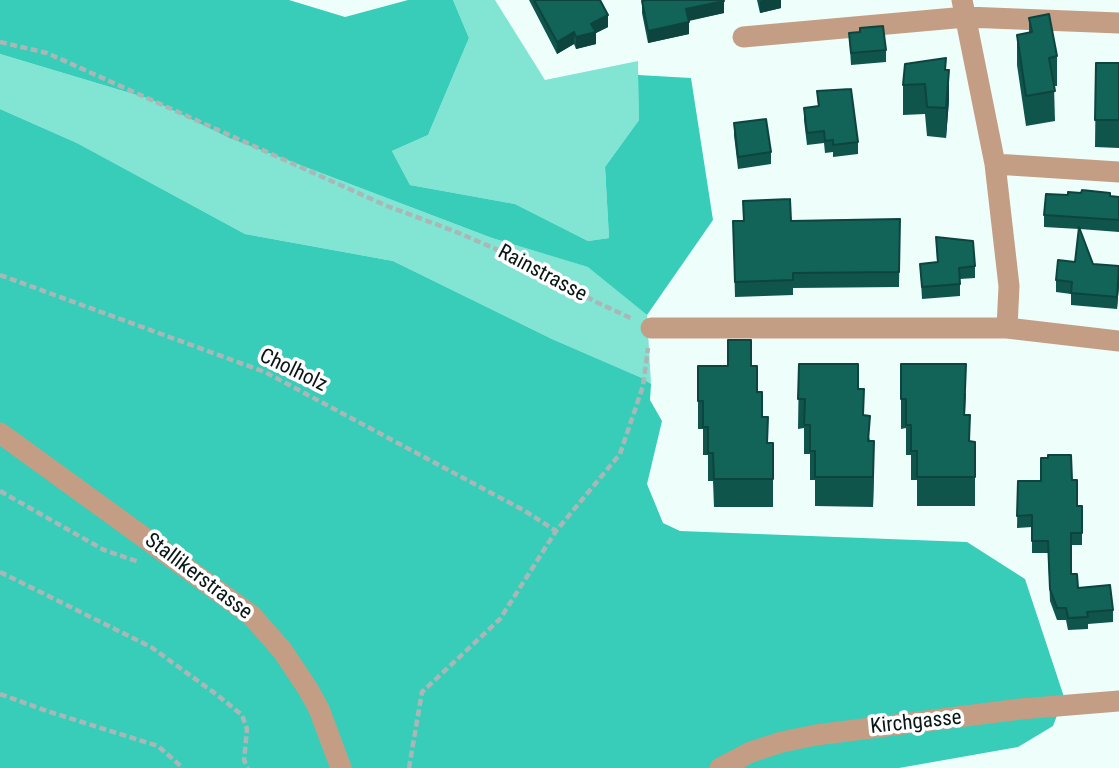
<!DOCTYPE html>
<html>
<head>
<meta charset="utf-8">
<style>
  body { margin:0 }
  canvas { display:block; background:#eefefb }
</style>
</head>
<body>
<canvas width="1119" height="768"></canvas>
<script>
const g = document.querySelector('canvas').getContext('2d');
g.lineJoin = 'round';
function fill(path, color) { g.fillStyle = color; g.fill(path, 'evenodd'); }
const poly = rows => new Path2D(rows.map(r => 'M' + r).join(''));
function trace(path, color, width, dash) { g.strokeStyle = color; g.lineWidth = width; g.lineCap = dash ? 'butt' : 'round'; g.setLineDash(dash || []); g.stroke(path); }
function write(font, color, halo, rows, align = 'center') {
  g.font = font + ' "Roboto Condensed",sans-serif'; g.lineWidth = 7; g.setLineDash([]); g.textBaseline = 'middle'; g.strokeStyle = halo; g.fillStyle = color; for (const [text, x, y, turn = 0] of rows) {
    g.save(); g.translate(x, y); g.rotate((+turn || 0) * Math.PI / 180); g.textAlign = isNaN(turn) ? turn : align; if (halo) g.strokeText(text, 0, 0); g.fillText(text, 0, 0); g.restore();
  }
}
fill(poly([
  [453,0,495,0,545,80,638,61,639,120,605,167,609,238,588,241,515,204,410,185,392,151,428,135,469,38],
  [0,54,150,99,229,138,492,238,589,267,647,315,651,384,642,378,552,339,393,261,245,234,77,143,0,109]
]), '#82e4d3');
fill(poly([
  [0,0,289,0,345,17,408,0,453,0,469,38,428,135,392,151,410,185,515,204,588,241,609,238,605,167,639,120,638,75,691,78,713,220,647,315,588,267,492,238,229,138,150,99,0,54],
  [0,109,77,143,245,234,393,261,552,339,642,378,651,384,650,400,662,421,647,484,663,523,680,531,967,542,1025,579,1064,697,1053,726,1018,747,899,768,0,768]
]), '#37cdb8');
trace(poly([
  [0,42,47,53,387,206,454,231,514,257,596,302,633,319],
  [0,275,265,372,525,511,556,531],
  [0,491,104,550,139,562],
  [0,572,151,647,216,694,242,715,247,729,244,760,248,768],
  [0,694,47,711,158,746,183,768],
  [409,768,422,692,500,619,556,531,620,454,643,386,648,348]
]), '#a9b8b6', 4.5, [7, 3.5]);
trace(poly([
  [962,0,995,164,1009,286,1007,328],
  [743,37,966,17,1119,23],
  [995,164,1119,172],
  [651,328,1007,328,1119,341],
  [0,433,251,615,282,650,308,689,319,709,341,768],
  [720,768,751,752,782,742,816,735,1021,709,1119,701]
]), '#c39e85', 21);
fill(poly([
  [529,0,600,0,608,27,596,33,596,44,576,49,574,44,557,54],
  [757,0,781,0,781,8,760,13],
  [642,1,724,13,689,21,689,34,648,43,642,13],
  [1029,18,1057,56,1057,86,1054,86,1055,121,1026,126,1017,65,1017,35,1029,33],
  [849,33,886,50,886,62,851,65],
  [1096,63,1119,63,1119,148,1095,147],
  [946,70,949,100,946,138,927,136,925,114,903,115,903,85],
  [817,91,858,142,858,154,833,157,833,152,825,153,824,143,807,145,804,120,804,108,818,106],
  [734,123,771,152,771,164,738,169,734,135],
  [1068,195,1119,197,1119,232,1080,229,1093,264,1119,266,1119,284,1117,309,1071,305,1071,294,1056,292,1056,280,1075,262,1079,229,1044,227,1044,215],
  [900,219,899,287,793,288,793,295,735,297,733,221],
  [936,237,975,266,975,278,960,279,960,296,922,299,920,264,937,262],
  [799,364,858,389,870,441,874,471,873,507,815,506,815,480,810,480,810,454,804,454,804,428,798,429],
  [901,364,966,393,965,415,970,441,975,442,975,506,917,506,917,480,911,480,911,455,906,455,906,428,901,429],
  [698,366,751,366,768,443,773,443,773,507,714,507,713,481,708,481,708,455,703,455,703,429,698,429],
  [1072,480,1077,506,1082,506,1082,545,1071,545,1071,574,1078,588,1113,610,1113,622,1088,624,1088,629,1068,630,1066,620,1057,620,1050,601,1048,553,1032,553,1032,527,1017,528,1018,481]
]), '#0f554c');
fill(poly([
  [763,0,781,0,781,8,760,13,760,1],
  [724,1,724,13,686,21,686,9],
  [608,15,608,27,596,33,596,44,576,49,576,37,591,24],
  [689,22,689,34,648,43,648,31],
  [574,32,574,44,557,54,557,42],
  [949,70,949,100,946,138,946,108],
  [1119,272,1119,284,1117,309,1117,297],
  [874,441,874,471,873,507,873,477]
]), '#0d453e');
const building = poly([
  [534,0,600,0,608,15,591,24,596,32,576,37,574,32,557,42,534,0],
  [646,0,723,0,724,1,686,9,689,22,648,31,642,1,646,0],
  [1049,14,1057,56,1049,58,1055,91,1026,96,1017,35,1032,32,1029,18,1049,14],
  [883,26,886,50,851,53,849,33,860,32,860,28,883,26],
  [946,58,945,70,949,70,946,108,927,107,925,84,903,85,905,64,946,58],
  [1096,63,1119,63,1119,120,1095,120,1096,63],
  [851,89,858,142,833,145,833,140,825,141,824,131,807,133,804,108,819,106,817,91,851,89],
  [766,119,771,152,738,157,734,123,766,119],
  [1082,190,1110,193,1110,196,1119,197,1119,220,1044,215,1046,194,1068,195,1068,192,1081,193,1082,190],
  [790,199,791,221,900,219,899,272,793,273,793,280,735,282,733,221,744,221,743,201,790,199],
  [1079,227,1093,264,1119,266,1117,297,1071,293,1072,282,1056,280,1058,260,1075,262,1079,227],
  [936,237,973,241,975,266,959,268,960,284,922,287,920,264,938,262,936,237],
  [728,340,751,340,751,366,757,366,757,392,762,392,762,417,768,417,767,443,773,443,773,479,714,479,713,453,708,453,708,427,703,427,703,401,698,401,698,366,728,366,728,340],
  [799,364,858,364,858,389,864,389,863,415,870,416,868,441,874,441,873,477,815,477,815,451,810,451,810,425,804,425,805,399,798,399,799,364],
  [901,364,966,364,964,415,970,415,969,441,975,442,975,477,917,477,917,451,911,451,911,425,906,425,906,399,901,399,901,364],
  [1048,455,1071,455,1072,480,1077,480,1077,506,1082,506,1082,533,1071,533,1071,574,1077,574,1078,588,1110,585,1113,610,1087,612,1088,617,1068,618,1066,608,1057,608,1050,589,1048,541,1032,541,1032,515,1017,516,1018,481,1041,481,1041,458,1048,458,1048,455]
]);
fill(building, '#126358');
trace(building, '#0d453e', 2);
write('21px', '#081715', '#fff', [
  ["Rainstrasse",542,274,28],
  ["Cholholz",293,371,26],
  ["Stallikerstrasse",198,577,37],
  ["Kirchgasse",916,723,-6]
]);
</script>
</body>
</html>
